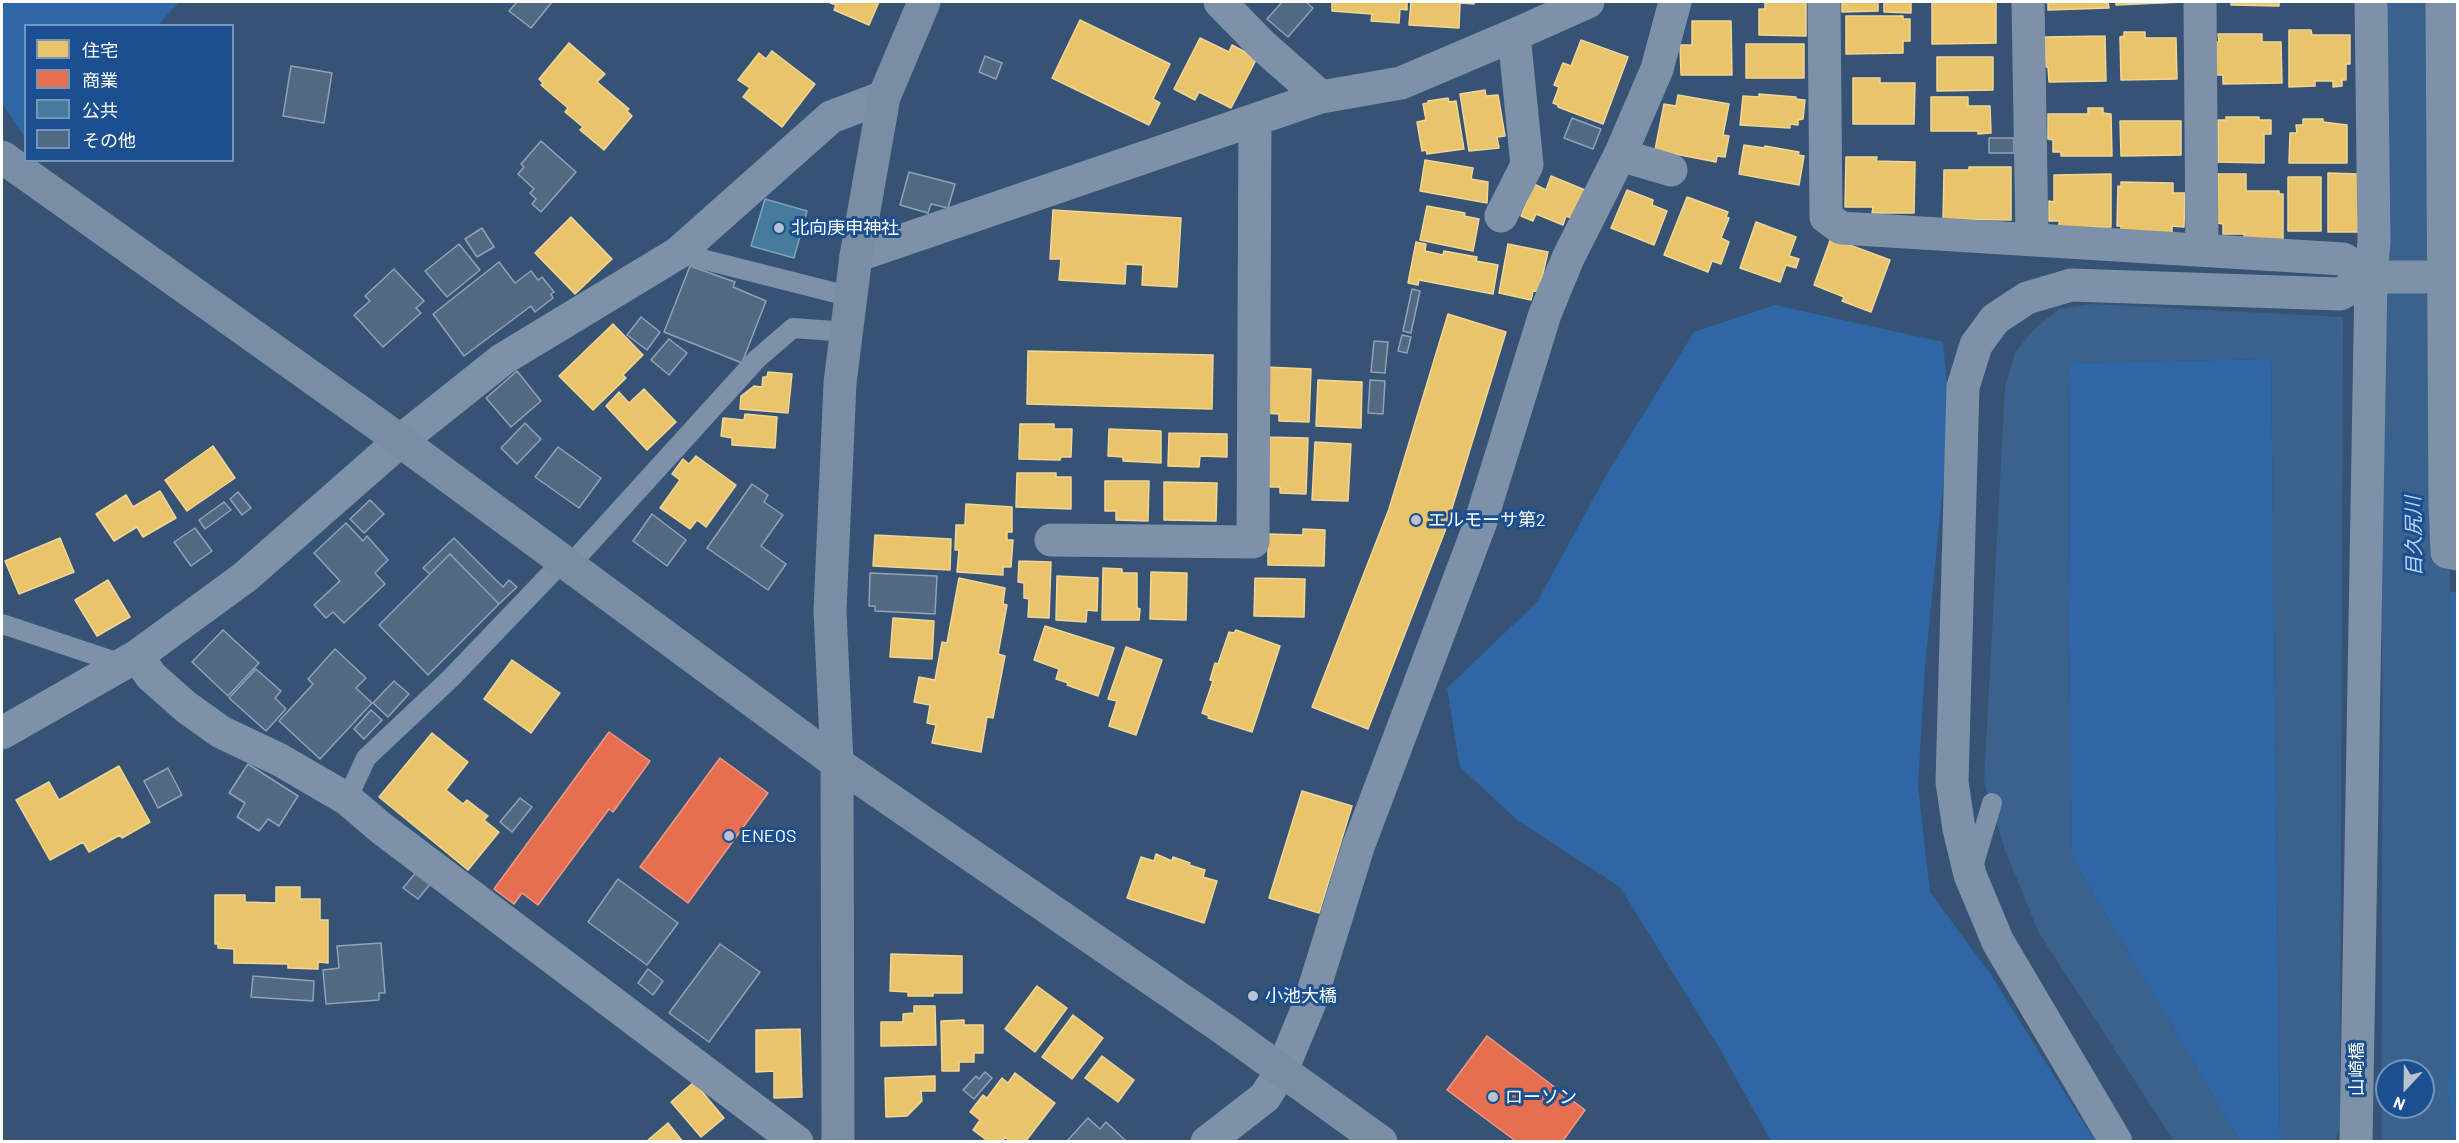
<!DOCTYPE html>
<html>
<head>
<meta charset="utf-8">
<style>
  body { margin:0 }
  #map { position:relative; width:2459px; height:1143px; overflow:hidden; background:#365274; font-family:Barlow,"Noto Sans JP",sans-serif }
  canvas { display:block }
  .frame { position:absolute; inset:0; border:3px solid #fff; pointer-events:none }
  .legend { position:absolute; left:24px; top:24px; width:210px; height:138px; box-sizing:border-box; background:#1b4f8f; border:2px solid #7695bc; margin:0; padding:8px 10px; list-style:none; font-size:18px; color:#fff }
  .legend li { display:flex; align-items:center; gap:12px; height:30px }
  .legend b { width:30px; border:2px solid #7695bc }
  .north { position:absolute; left:2375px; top:1059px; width:60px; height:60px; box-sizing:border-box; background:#1b4f8f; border:2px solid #7695bc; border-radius:50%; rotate:202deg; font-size:16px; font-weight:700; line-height:24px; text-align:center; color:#fff }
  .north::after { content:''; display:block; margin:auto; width:21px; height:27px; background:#b9c2ce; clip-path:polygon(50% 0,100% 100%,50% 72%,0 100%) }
</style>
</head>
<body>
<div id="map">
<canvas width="2459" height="1143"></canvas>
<div class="frame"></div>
<ul class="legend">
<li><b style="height:16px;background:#e9c46a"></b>住宅</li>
<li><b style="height:16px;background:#e76f51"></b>商業</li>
<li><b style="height:16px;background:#457b9d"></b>公共</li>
<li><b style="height:16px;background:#526984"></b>その他</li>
</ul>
<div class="north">N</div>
</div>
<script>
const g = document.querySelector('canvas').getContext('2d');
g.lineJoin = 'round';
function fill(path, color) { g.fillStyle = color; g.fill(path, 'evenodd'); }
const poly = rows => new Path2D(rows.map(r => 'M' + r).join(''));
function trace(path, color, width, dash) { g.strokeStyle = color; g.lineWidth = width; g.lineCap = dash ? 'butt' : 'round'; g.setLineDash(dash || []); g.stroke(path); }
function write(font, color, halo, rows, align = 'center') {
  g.font = font + ' Barlow,"Noto Sans JP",sans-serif'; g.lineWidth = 6; g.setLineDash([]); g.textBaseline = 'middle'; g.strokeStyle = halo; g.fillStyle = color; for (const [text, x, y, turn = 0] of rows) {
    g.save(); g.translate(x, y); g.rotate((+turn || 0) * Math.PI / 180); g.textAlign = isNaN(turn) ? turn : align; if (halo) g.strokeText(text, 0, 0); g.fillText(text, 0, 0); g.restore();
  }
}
fill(poly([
  [2,2,179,2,158,25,26,26,25,138,2,103],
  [1775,305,1943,342,1950,417,1925,666,1918,786,1930,892,1991,975,2095,1141,1771,1141,1721,1051,1620,887,1517,820,1460,767,1447,688,1537,602,1609,470,1694,332],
  [2271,359,2280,1141,2240,1141,2072,858,2069,634,2070,363],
  [2431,591,2457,592,2457,1142,2440,1141,2444,1081,2431,718]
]), '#2f66a5');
fill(poly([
  [2092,304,2343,317,2340,1126,2336,1141,2280,1141,2271,359,2070,363,2069,634,2072,858,2240,1141,2174,1141,2039,933,2005,850,1984,782,2005,387,2015,353,2033,330,2059,309]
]), '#3b618d');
const homes = poly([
  [828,2,879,2,869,25,834,10,836,5,828,2],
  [1332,2,1407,2,1407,10,1400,9,1399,23,1371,21,1372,14,1332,11,1332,2],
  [1411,2,1474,2,1474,4,1460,3,1459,28,1409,25,1411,2],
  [1765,2,1806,2,1806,36,1759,35,1759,9,1765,9,1765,2],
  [1842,2,1878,2,1878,11,1842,12,1842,2],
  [1884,2,1911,2,1911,13,1884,12,1884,2],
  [1932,2,1996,2,1996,43,1932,44,1932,2],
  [2043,2,2108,2,2109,8,2048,10,2048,3,2043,2],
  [2116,2,2183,2,2116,5,2116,2],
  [2231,2,2279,2,2279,6,2231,5,2231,2],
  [1846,16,1903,16,1903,19,1910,19,1910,41,1903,41,1903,53,1846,54,1846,16],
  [1080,20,1170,64,1153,99,1160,103,1149,125,1052,78,1080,20],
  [1692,21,1731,21,1732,75,1681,75,1680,45,1692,45,1692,21],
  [2289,30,2311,30,2312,35,2350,35,2350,64,2346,64,2346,80,2342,80,2342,86,2333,87,2333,81,2315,81,2315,86,2289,87,2289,30],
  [2124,32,2145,32,2145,38,2176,38,2177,79,2121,80,2120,37,2124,36,2124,32],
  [2218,34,2262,34,2262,42,2281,42,2282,83,2223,84,2223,75,2216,75,2216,42,2219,42,2218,34],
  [2105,36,2106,81,2049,82,2048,67,2046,67,2045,37,2105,36],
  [1200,38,1229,52,1232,45,1251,55,1250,57,1256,60,1231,108,1199,92,1195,100,1174,89,1200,38],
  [1581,40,1628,57,1603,124,1558,107,1558,105,1553,103,1559,87,1554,85,1563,63,1571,66,1581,40],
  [569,43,605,74,597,82,629,109,627,111,632,116,604,150,580,130,583,127,565,112,568,108,541,85,543,83,539,79,569,43],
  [1746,44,1804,44,1804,78,1746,78,1746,44],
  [772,51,815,84,782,127,743,97,750,88,738,80,759,53,766,59,772,51],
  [1937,57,1993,57,1993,90,1937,91,1937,57],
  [1853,78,1880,78,1880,83,1915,83,1914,124,1853,124,1853,78],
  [1485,90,1486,96,1498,95,1505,136,1497,137,1499,148,1469,151,1460,94,1485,90],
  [1759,94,1796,97,1796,99,1805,100,1803,119,1798,120,1798,125,1790,124,1790,128,1740,125,1743,96,1759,97,1759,94],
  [1678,95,1729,104,1723,135,1729,136,1725,157,1717,156,1716,162,1655,150,1664,104,1676,106,1678,95],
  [1931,97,1968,97,1968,106,1990,106,1991,133,1978,134,1978,131,1931,131,1931,97],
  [1448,98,1449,102,1456,101,1464,149,1427,154,1426,150,1422,151,1417,122,1426,120,1423,104,1428,103,1428,101,1448,98],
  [2088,108,2103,108,2103,113,2111,114,2112,156,2061,156,2061,152,2053,152,2053,140,2048,139,2048,114,2088,114,2088,108],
  [2226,117,2259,117,2259,120,2271,120,2271,134,2264,134,2264,163,2218,162,2218,120,2226,120,2226,117],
  [2303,119,2323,119,2323,122,2347,125,2347,163,2289,163,2290,133,2297,133,2296,125,2303,125,2303,119],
  [2120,121,2181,121,2181,155,2121,156,2120,121],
  [1744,145,1764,148,1765,146,1799,152,1798,155,1804,156,1799,185,1739,174,1744,145],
  [1846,157,1877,157,1876,161,1915,162,1914,213,1872,213,1873,207,1845,207,1846,157],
  [1425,160,1473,168,1471,179,1488,182,1487,203,1420,191,1425,160],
  [1969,167,2011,167,2011,220,1943,219,1944,170,1969,170,1969,167],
  [2328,173,2358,174,2358,232,2328,232,2328,173],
  [2111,174,2111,227,2059,228,2059,221,2049,221,2049,201,2054,202,2054,175,2111,174],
  [2218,174,2246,174,2246,191,2279,191,2279,194,2283,194,2283,240,2244,239,2244,234,2223,234,2223,224,2217,223,2218,174],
  [1551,176,1585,190,1574,219,1566,216,1563,225,1536,214,1533,221,1521,216,1534,184,1546,190,1551,176],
  [2288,177,2321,177,2321,231,2288,231,2288,177],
  [2121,182,2173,183,2173,193,2185,193,2184,227,2172,226,2172,233,2121,233,2121,226,2117,226,2118,186,2121,187,2121,182],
  [1627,190,1653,200,1652,205,1667,211,1654,245,1611,228,1627,190],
  [1687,197,1728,212,1726,217,1729,218,1721,238,1729,242,1721,264,1712,261,1708,272,1664,255,1687,197],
  [1427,206,1465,213,1464,216,1479,219,1473,251,1420,240,1427,206],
  [1053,210,1181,218,1177,287,1142,285,1143,265,1126,264,1125,284,1059,280,1061,259,1050,259,1053,210],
  [571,217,612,259,575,294,535,253,571,217],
  [1756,222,1796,237,1789,256,1799,259,1796,268,1786,265,1780,282,1740,268,1756,222],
  [1831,238,1890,260,1871,312,1842,301,1844,297,1814,285,1831,238],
  [1416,242,1426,244,1425,251,1443,255,1444,251,1477,257,1476,261,1498,265,1493,294,1419,280,1418,285,1408,283,1416,242],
  [1508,244,1548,252,1542,278,1542,292,1533,291,1531,300,1499,293,1508,244],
  [1448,314,1506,332,1445,531,1368,729,1312,707,1389,509,1448,314],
  [613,324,643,355,623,375,626,378,593,410,559,376,613,324],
  [1028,351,1213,355,1212,409,1027,404,1028,351],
  [1266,367,1311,369,1309,422,1279,421,1279,414,1264,413,1266,367],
  [768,372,792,374,788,413,740,409,741,396,754,386,762,387,763,377,767,377,768,372],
  [1318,380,1362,382,1361,428,1316,426,1318,380],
  [644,389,676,422,647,450,606,406,619,392,629,403,644,389],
  [745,414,777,417,775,448,732,445,732,438,721,436,723,418,744,420,745,414],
  [1020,424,1054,424,1054,429,1072,429,1071,457,1061,457,1060,460,1019,459,1020,424],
  [1109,429,1161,431,1161,463,1123,461,1123,457,1108,456,1109,429],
  [1169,433,1227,434,1227,457,1200,456,1199,467,1168,466,1169,433],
  [1266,437,1308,438,1306,494,1280,493,1280,487,1264,487,1266,437],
  [1315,442,1351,444,1348,501,1312,500,1315,442],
  [213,446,235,478,187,511,165,480,213,446],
  [696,456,736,485,706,527,697,520,690,529,660,508,680,480,672,474,683,459,689,464,696,456],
  [1017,473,1056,473,1056,477,1071,477,1071,509,1016,507,1017,473],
  [1105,481,1149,481,1148,521,1116,520,1116,511,1105,511,1105,481],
  [1164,482,1217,483,1216,521,1164,520,1164,482],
  [160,491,176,518,143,537,137,527,114,541,96,514,126,495,133,507,160,491],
  [966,504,1012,507,1012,532,1007,532,1007,540,1013,540,1011,567,1003,567,1003,575,957,572,959,550,955,550,956,525,965,525,966,504],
  [1303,529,1325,530,1324,566,1268,565,1268,534,1303,535,1303,529],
  [875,535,951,539,950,570,873,566,875,535],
  [60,538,74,572,19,594,5,561,60,538],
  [1019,561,1051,562,1049,618,1028,617,1029,599,1024,598,1024,583,1018,582,1019,561],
  [1103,568,1122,569,1122,573,1137,573,1137,608,1140,609,1139,620,1102,620,1103,568],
  [1151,572,1187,573,1186,620,1150,619,1151,572],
  [1057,576,1098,578,1097,611,1087,610,1086,622,1056,620,1057,576],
  [959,578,1005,588,1003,604,1007,605,998,654,1005,656,993,718,987,717,981,752,932,743,936,725,927,723,930,705,914,702,919,677,935,680,942,642,947,643,959,578],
  [1255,578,1305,579,1304,617,1254,616,1255,578],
  [108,580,130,617,97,636,75,600,108,580],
  [893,618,934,621,932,659,890,657,893,618],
  [1045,626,1114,648,1098,696,1067,685,1068,683,1056,679,1059,669,1034,660,1045,626],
  [1236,630,1280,646,1252,732,1208,718,1209,716,1202,713,1213,681,1210,680,1215,663,1218,664,1229,632,1234,633,1236,630],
  [1126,647,1162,660,1136,735,1109,726,1117,701,1108,699,1126,647],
  [512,660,560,693,531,733,484,699,512,660],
  [432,733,468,762,446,790,463,804,467,800,488,816,484,820,499,832,468,870,379,797,432,733],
  [119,766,150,822,122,838,120,835,89,852,83,842,50,860,16,800,49,782,59,800,119,766],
  [1302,791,1352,806,1319,913,1269,898,1302,791],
  [1156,854,1172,861,1173,857,1190,863,1189,865,1205,870,1203,877,1217,881,1204,923,1127,898,1141,857,1154,861,1156,854],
  [276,887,300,887,300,899,320,899,320,920,328,920,328,963,318,962,318,969,288,968,288,964,234,963,234,949,218,948,218,944,215,944,215,895,245,895,245,902,276,903,276,887],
  [891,954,962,956,962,993,933,993,933,996,908,996,908,992,890,991,891,954],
  [1037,986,1067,1008,1035,1052,1005,1029,1037,986],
  [914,1006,935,1006,936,1045,881,1046,881,1022,903,1022,903,1014,914,1013,914,1006],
  [1073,1015,1103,1038,1072,1079,1042,1057,1073,1015],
  [964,1020,964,1025,983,1025,983,1053,974,1053,974,1062,959,1062,959,1071,942,1071,941,1021,964,1020],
  [800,1029,802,1097,774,1098,774,1071,756,1072,756,1030,800,1029],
  [1102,1056,1134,1080,1118,1102,1085,1078,1102,1056],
  [1015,1073,1055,1103,1025,1142,1011,1142,1005,1137,1002,1142,989,1142,973,1130,980,1120,970,1112,983,1095,987,1098,1002,1078,1008,1083,1015,1073],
  [935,1076,935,1091,921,1091,922,1101,907,1116,886,1117,885,1078,935,1076],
  [694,1082,724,1118,701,1137,671,1102,694,1082],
  [668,1123,683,1142,649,1142,648,1140,668,1123]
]);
fill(homes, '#e9c46a');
trace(homes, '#f0d697', 1.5);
const shops = poly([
  [609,732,650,761,613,812,609,809,538,905,522,893,514,904,494,889,609,732],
  [720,758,768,793,688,903,640,867,720,758],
  [1487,1036,1585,1110,1562,1142,1517,1142,1447,1090,1487,1036]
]);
fill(shops, '#e76f51');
trace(shops, '#ee9a85', 1.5);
const public = poly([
  [765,199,807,211,794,258,751,246,765,199]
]);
fill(public, '#457b9d');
trace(public, '#7da3ba', 1.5);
trace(poly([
  [2405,2,2417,679,2416,1071],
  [2416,1142,2416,1107]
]), '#3b618d', 69);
const building = poly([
  [517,2,552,2,531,28,509,11,517,2],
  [1282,2,1306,2,1313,8,1288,37,1267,19,1282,2],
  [985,56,1002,63,996,79,979,72,985,56],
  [291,66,332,73,324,123,283,116,291,66],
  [1572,118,1601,129,1593,149,1564,138,1572,118],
  [1989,138,2014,138,2014,153,1989,153,1989,138],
  [541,141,576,172,541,212,532,204,536,199,530,193,534,189,518,174,524,167,521,164,541,141],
  [909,172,955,184,948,208,931,204,928,213,900,205,909,172],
  [482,228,494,247,477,257,465,239,482,228],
  [459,244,480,270,447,297,425,271,459,244],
  [499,262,515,283,531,271,538,280,542,277,554,292,551,294,553,298,535,312,531,306,464,356,433,314,499,262],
  [690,266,735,282,733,287,766,301,742,363,664,332,690,266],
  [394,269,424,301,416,308,421,313,383,347,354,315,370,301,365,296,394,269],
  [1412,289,1420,291,1411,333,1403,331,1412,289],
  [641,317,660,332,647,350,627,335,641,317],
  [1402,335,1411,337,1407,353,1398,351,1402,335],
  [669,339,687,353,669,375,651,360,669,339],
  [1374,341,1388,342,1385,373,1371,372,1374,341],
  [517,371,541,401,511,427,486,398,517,371],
  [1370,380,1385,381,1383,414,1368,413,1370,380],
  [525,423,541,439,517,464,501,448,525,423],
  [558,447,601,478,579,508,535,477,558,447],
  [752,484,768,495,764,502,783,515,761,546,786,564,768,590,707,548,752,484],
  [238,492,251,508,242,515,230,499,238,492],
  [370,500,384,514,364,533,350,519,370,500],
  [224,502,231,510,205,529,199,520,224,502],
  [652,514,686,540,667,566,633,541,652,514],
  [346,523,363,541,367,536,388,560,375,573,385,584,344,623,333,612,326,618,314,605,340,581,314,553,346,523],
  [195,528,212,551,191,566,174,542,195,528],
  [454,538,503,587,509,580,517,587,499,604,450,554,430,574,423,568,454,538],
  [450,554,499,604,428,675,379,625,450,554],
  [870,573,937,576,935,614,875,611,875,606,869,606,870,573],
  [223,630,259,663,228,696,192,662,223,630],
  [335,649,366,678,356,688,372,703,320,759,279,721,313,684,308,679,335,649],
  [256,669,281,691,275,698,286,709,266,731,229,698,256,669],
  [394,681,409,694,388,717,373,703,394,681],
  [371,710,382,720,364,739,354,729,371,710],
  [248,764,298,796,279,826,268,819,259,831,237,817,245,803,229,793,248,764],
  [168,768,182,795,158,808,144,781,168,768],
  [520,798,532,807,512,832,500,822,520,798],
  [418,870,432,882,418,899,403,888,418,870],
  [618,879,678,923,647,965,588,922,618,879],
  [381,943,385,993,379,993,379,1000,326,1004,323,970,339,968,337,946,381,943],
  [720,944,760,972,709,1042,669,1013,720,944],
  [648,969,663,981,653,995,638,983,648,969],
  [253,976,314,981,313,1001,251,997,253,976],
  [985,1072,992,1078,974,1099,963,1090,976,1076,979,1079,985,1072],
  [1088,1118,1100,1129,1106,1122,1127,1142,1070,1142,1068,1140,1088,1118]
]);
fill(building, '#526984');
trace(building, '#92a2b6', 1.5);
trace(poly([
  [678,253,852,297],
  [569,566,757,359,793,328,847,332],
  [2,624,122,664],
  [347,799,366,758,451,678,564,560],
  [1972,870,1992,803]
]), '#7d92a8', 20);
trace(poly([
  [1220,2,1263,46,1321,97],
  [1824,2,1826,217,1841,228,2343,259,2371,277],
  [2028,2,2032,238],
  [2200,2,2202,250],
  [2442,2,2445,504,2447,552,2458,554],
  [1620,155,1671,170],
  [1501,216,1527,165,1514,35,1588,2],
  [856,256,1321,97,1401,83,1514,35],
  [1051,540,1253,542,1255,120],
  [137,656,151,676,186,707,221,732,280,760,347,799,381,828,797,1142],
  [2,733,137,656,245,577,400,441,503,359,678,253,831,117,884,97],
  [1207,1142,1265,1097,1282,1070,1309,1005,1358,847,1480,524,1545,314,1568,258,1620,155,1657,69,1675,2],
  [2116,1142,1998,942,1970,875,1959,829,1952,782,1963,387,1976,345,1995,319,2027,298,2071,285,2340,294,2371,277,2443,277],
  [2356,1142,2371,277,2374,241,2371,2]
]), '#7d92a8', 33);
trace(poly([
  [2,157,380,426,837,763,1224,1029,1381,1142],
  [838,1142,837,763,830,611,840,383,856,256,884,97,924,2]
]), '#798da4', 33);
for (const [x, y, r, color] of [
  [779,228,6,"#b9c2ce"],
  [1416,520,6,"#b9c2ce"],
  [729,836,6,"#b9c2ce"],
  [1253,996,6,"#b9c2ce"],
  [1493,1097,6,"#b9c2ce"]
]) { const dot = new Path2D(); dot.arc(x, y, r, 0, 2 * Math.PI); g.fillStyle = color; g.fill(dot); trace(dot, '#1b4f8f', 2); }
write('18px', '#fff', '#1b4f8f', [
  ["北向庚申神社",791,228],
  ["エルモーサ第2",1428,520],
  ["ENEOS",741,836],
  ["小池大橋",1265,996],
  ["ローソン",1505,1097]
], 'left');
write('18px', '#fff', '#1b4f8f', [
  ["山崎橋",2357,1069,-90]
]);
write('italic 20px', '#b5d3f5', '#1b4f8f', [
  ["目久尻川",2414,536,-91]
]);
</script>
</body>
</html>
